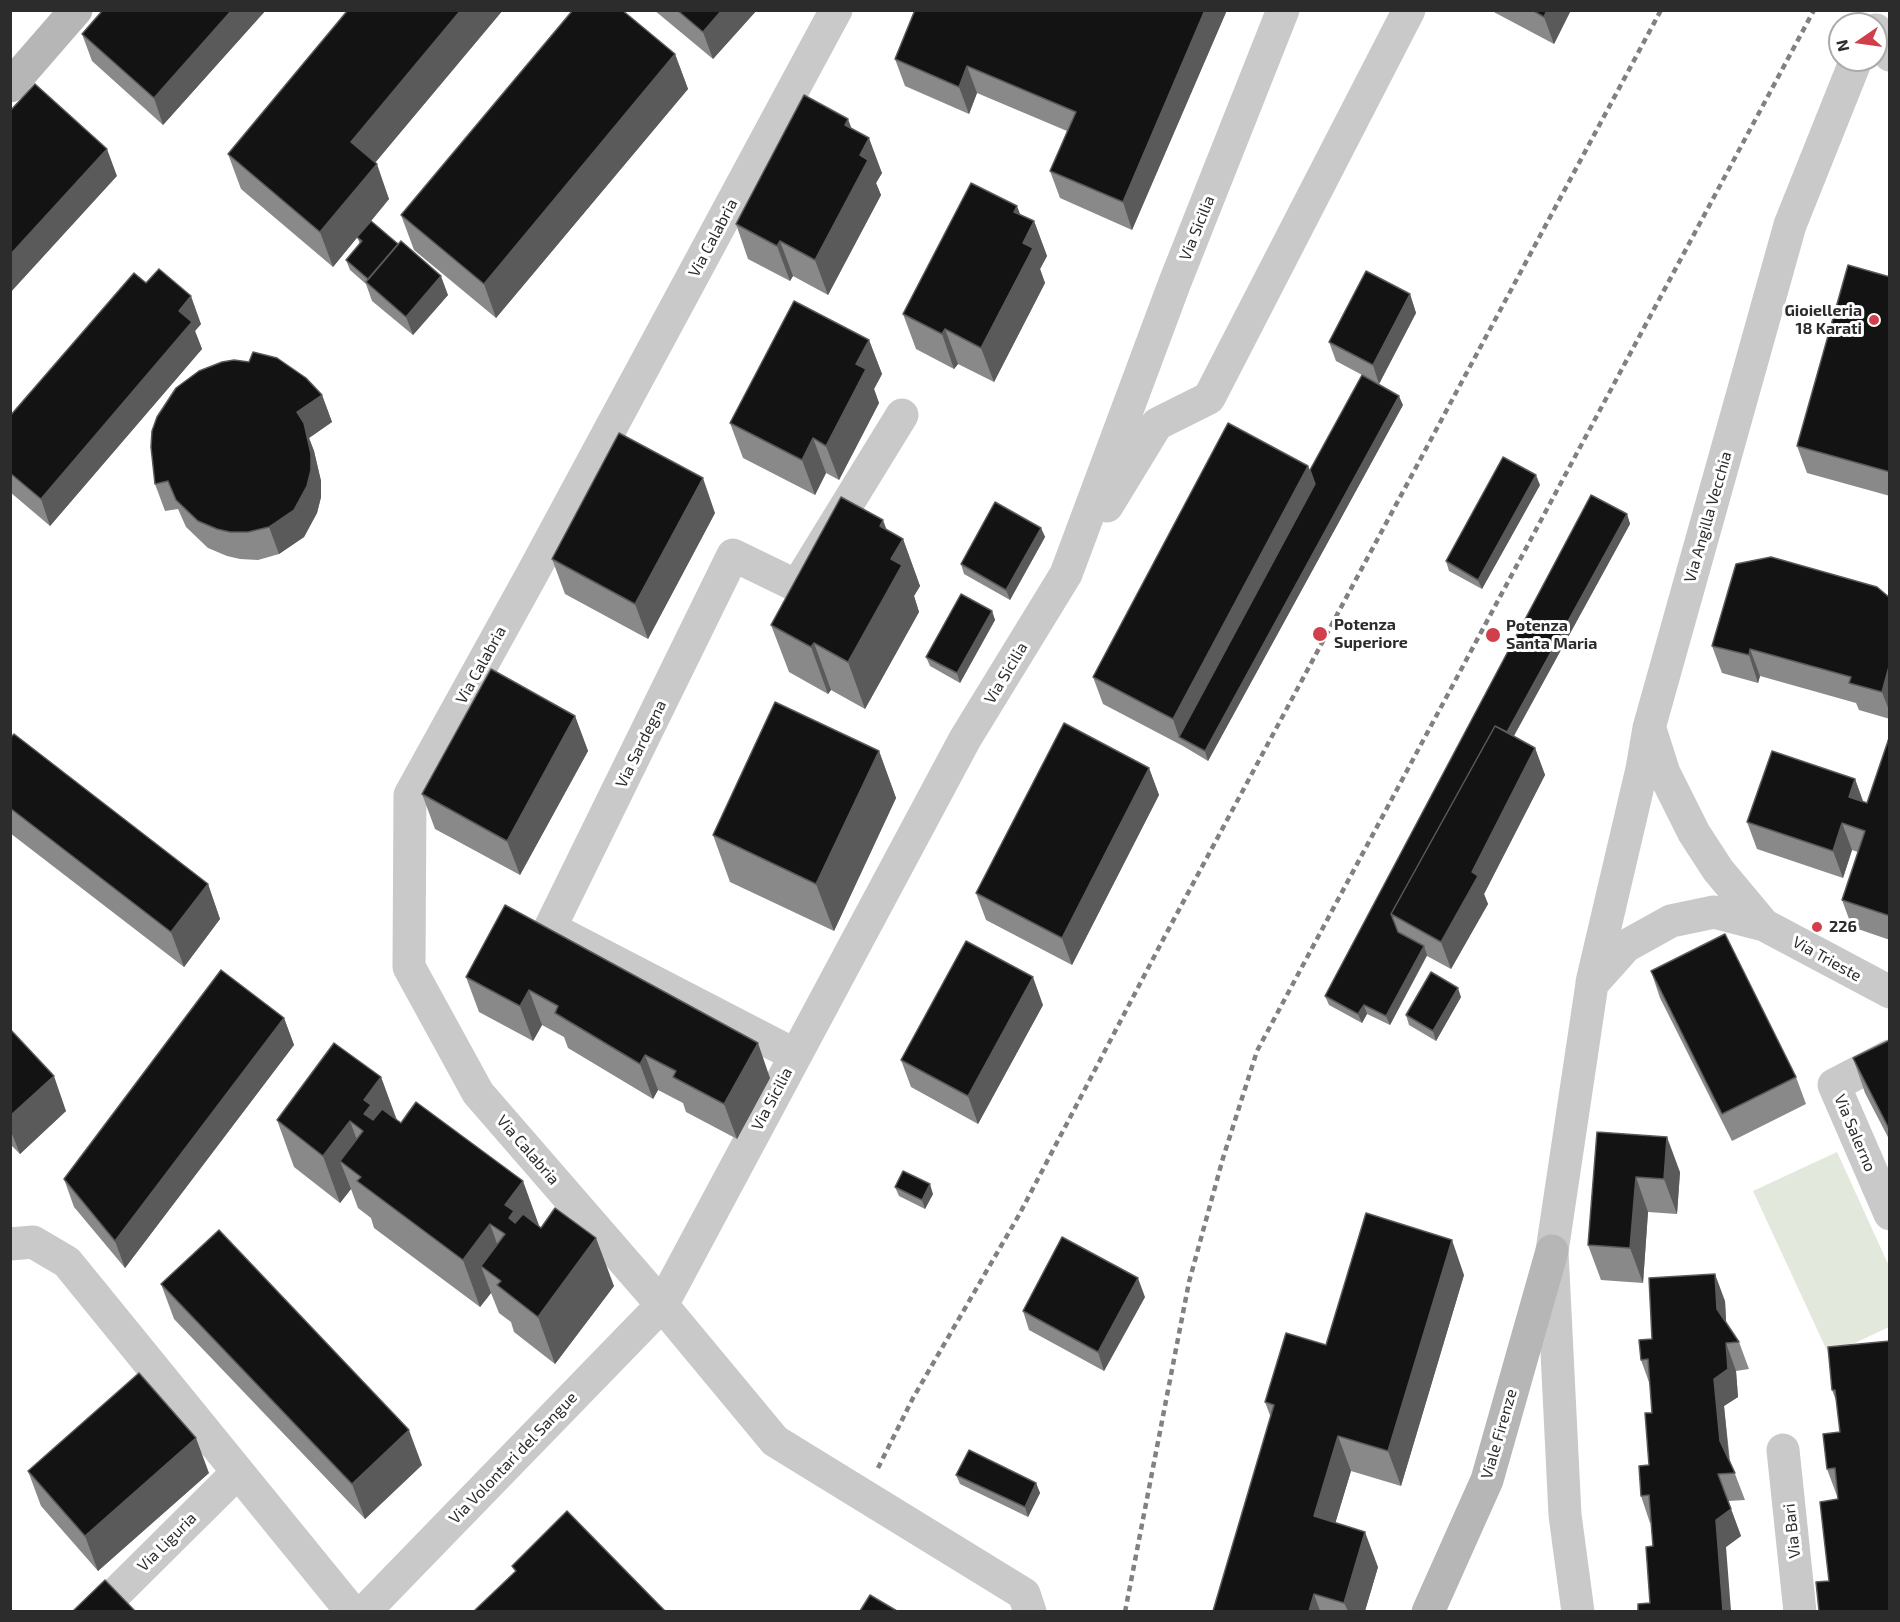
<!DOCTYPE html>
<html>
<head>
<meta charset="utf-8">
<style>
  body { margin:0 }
  #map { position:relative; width:1900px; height:1622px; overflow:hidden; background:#fff; font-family:"Exo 2",sans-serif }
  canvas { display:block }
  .frame { position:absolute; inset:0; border:12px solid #2c2c2c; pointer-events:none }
  .north { position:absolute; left:1828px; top:12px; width:60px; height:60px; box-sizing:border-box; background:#fff; border:2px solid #ababab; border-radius:50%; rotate:257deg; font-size:16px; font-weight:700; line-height:24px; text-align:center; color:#2c2c2c }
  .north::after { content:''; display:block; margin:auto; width:21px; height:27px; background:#d23f4c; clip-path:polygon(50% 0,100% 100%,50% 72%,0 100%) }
</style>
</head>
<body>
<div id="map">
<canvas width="1900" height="1622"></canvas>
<div class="frame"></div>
<div class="north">N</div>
</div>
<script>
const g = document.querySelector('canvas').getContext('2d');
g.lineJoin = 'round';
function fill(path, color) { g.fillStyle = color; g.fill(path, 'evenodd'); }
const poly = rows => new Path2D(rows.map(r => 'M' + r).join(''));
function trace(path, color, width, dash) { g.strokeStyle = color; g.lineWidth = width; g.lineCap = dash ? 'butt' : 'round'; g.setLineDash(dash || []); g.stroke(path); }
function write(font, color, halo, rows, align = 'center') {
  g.font = font + ' "Exo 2",sans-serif'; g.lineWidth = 6; g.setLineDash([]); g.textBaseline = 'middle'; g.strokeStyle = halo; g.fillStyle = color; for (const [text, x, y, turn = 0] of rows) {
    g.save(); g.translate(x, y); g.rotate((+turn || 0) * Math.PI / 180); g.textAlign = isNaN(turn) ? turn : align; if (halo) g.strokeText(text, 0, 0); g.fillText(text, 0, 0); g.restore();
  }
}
fill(poly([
  [1837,1152,1889,1266,1889,1327,1829,1355,1753,1191]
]), '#e2e8db');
trace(poly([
  [836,10,531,576,410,795,409,967,478,1093,662,1305,775,1441,1024,1594,1030,1612],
  [1876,30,1890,55],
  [1107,506,1157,424,1209,398,1409,10],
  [1650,729,1664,773,1694,833,1718,870,1764,925],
  [1592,982,1642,769,1649,728,1790,225,1856,60],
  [795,1055,550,928,733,555,797,586,902,415],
  [1890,1056,1834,1085,1890,1214],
  [10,1244,33,1242,67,1262,352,1612],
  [1783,1450,1800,1612],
  [97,1612,238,1472],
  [364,1612,662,1305,965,739,1066,574,1175,282,1283,10],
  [1578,1612,1565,1515,1552,1251,1592,984,1626,946,1671,921,1714,912,1764,925,1890,992]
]), '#c9c9c9', 33);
trace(poly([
  [10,86,76,10],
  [1428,1612,1487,1480,1552,1251]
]), '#b6b6b6', 33);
trace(poly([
  [878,1468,913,1398,1019,1215,1166,934,1661,10],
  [1125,1612,1189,1282,1223,1158,1257,1051,1814,10]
]), '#818181', 4.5, [6, 4.5]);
fill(poly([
  [266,10,163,125,92,61,82,34],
  [348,10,503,10,375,163,389,199,363,231,448,295,413,335,372,301,366,284,350,270,346,260,360,244,357,237,333,267,241,189,228,154],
  [654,10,757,10,713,59],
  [915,10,1227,10,1132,230,1060,198,1050,171,1067,131,977,93,969,114,905,86,895,59],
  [1490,10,1571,10,1554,44],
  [675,54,688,89,496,318,414,250,401,215],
  [852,129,882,173,876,183,881,195,828,295,793,276,790,281,748,259,736,224],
  [1034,221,1047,256,1040,269,1045,283,994,382,958,364,954,369,916,349,903,314],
  [1890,277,1890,496,1807,473,1797,446],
  [146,283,201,324,195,331,202,349,50,526,10,492,10,416],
  [1410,294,1416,313,1379,384,1336,361,1329,342],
  [869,340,882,374,874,389,879,403,839,480,826,473,815,495,743,458,730,423],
  [322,395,332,422,309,438,314,451,321,481,321,497,317,513,304,537,279,554,258,560,240,559,227,556,208,548,186,527,178,509,165,511,155,484],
  [1403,405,1208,761,1183,746,1103,704,1093,677,1308,466,1310,470],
  [1540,485,1482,589,1449,571,1446,561],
  [715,513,648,639,565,594,552,559],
  [1627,514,1630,524,1514,736,1535,748,1545,775,1484,894,1488,904,1451,969,1427,956,1390,1025,1367,1014,1362,1023,1329,1005,1325,996],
  [1041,528,1045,537,1010,600,964,574,961,564],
  [887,530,903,539,920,586,914,596,919,612,865,709,831,690,828,694,789,672,771,625],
  [1890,598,1890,719,1859,710,1856,703,1760,676,1758,683,1722,673,1712,646],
  [992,611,995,620,960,683,930,666,926,657],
  [575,716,588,751,520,875,435,829,422,794],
  [1890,735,1890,940,1852,927,1842,900,1858,852,1852,850,1843,878,1757,849,1747,822,1855,779,1863,801,1867,803],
  [10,738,208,884,220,919,184,967,10,833],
  [879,751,896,798,834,931,730,882,713,835],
  [1149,768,1159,795,1072,965,986,920,976,893],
  [505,905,770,1078,737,1139,686,1112,683,1103,658,1090,653,1099,568,1048,564,1037,542,1025,533,1041,479,1012,466,977],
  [1651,971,1796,1077,1806,1104,1732,1141,1660,998],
  [1461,997,1436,1041,1409,1025,1406,1015],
  [1043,1005,978,1124,911,1087,901,1060],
  [284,1018,294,1045,125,1268,74,1207,64,1179],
  [10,1029,66,1111,20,1154,10,1144],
  [1890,1040,1890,1141,1865,1093,1853,1058],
  [381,1077,397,1120,540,1227,614,1286,555,1364,514,1332,511,1322,499,1313,491,1293,480,1307,374,1228,371,1218,358,1208,351,1189,340,1203,294,1167,277,1120],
  [1597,1132,1680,1172,1677,1214,1648,1212,1643,1283,1601,1280,1588,1245],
  [895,1187,933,1194,925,1209,899,1196],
  [1464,1275,1401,1486,1351,1471,1335,1523,1378,1567,1365,1611,1213,1611,1271,1418,1265,1402],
  [161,1284,422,1465,365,1519,174,1319],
  [1145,1297,1104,1371,1029,1330,1023,1311],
  [1725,1301,1726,1323,1739,1342,1749,1369,1736,1371,1738,1397,1724,1406,1730,1461,1745,1500,1728,1501,1741,1536,1650,1603,1653,1546,1651,1523,1650,1523,1641,1496,1649,1465,1652,1413,1650,1385,1641,1360],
  [1890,1341,1829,1581,1838,1499,1838,1496,1837,1496,1827,1469,1840,1432,1837,1403,1832,1390],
  [28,1471,209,1473,98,1571,41,1506],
  [956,1475,1036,1483,1040,1493,1028,1517,960,1484]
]), '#898989');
fill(poly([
  [232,10,266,10,163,125,154,98],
  [461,10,503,10,363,177,351,142],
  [722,10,757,10,713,59,703,32],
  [1205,10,1227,10,1132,230,1123,202],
  [1547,10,1571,10,1554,44,1544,17],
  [675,54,688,89,496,318,484,284],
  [967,66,977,93,969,114,959,87],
  [848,119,861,154,869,138,882,173,876,183,881,195,828,295,815,260,845,125],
  [107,149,117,176,10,293,10,255],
  [377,164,389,199,333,267,320,232],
  [1017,206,1028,235,1034,221,1047,256,1040,269,1045,283,994,382,981,348,1023,243,1014,212],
  [780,241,793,276,790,281,777,246],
  [441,276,448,295,413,335,406,317],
  [1410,294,1416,313,1379,384,1373,365],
  [191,296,201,324,195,331,202,349,50,526,41,499,179,311],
  [945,329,958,364,954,369,942,334],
  [869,340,882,374,874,389,879,403,839,480,826,446,856,364],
  [322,395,332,422,309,438,314,451,321,481,321,497,317,513,304,537,279,554,269,527,297,412],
  [1399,396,1403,405,1208,761,1205,751],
  [813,438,826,473,815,495,802,460],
  [1308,466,1318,493,1179,737,1173,719],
  [1536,475,1540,485,1482,589,1478,580],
  [703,478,715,513,648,639,635,604],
  [1627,514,1630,524,1410,925,1404,921],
  [883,520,895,552,903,539,920,586,914,596,919,612,865,709,848,662,880,526],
  [1041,528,1045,537,1010,600,1006,590],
  [992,611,995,620,960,683,957,673],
  [814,643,831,690,828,694,811,647],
  [1750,649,1760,676,1758,683,1749,655],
  [1890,663,1890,713,1882,692],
  [575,716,588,751,520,875,507,841],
  [1535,748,1545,775,1484,894,1488,904,1451,969,1441,942,1472,872],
  [879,751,896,798,834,931,816,884],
  [1149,768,1159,795,1072,965,1062,938],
  [1855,779,1865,807,1849,797],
  [1842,823,1852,850,1843,878,1833,851],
  [208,884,220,919,184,967,171,932],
  [1424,946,1427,955,1390,1025,1386,1016],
  [1033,977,1043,1005,978,1124,968,1096],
  [1458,988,1461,997,1436,1041,1433,1031],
  [529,990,542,1025,533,1041,520,1006],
  [1364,1005,1367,1014,1362,1023,1358,1014],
  [284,1018,294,1045,125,1268,115,1241],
  [758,1043,770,1078,737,1139,724,1104],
  [645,1055,658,1090,653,1099,640,1064],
  [54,1076,66,1111,20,1154,10,1129,10,1116],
  [381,1077,398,1124,385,1142,364,1114,364,1100],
  [350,1121,367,1168,340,1161,351,1189,340,1203,323,1156],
  [1667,1137,1680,1172,1677,1214,1664,1179],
  [1636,1177,1648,1212,1643,1283,1630,1248],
  [523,1181,540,1228,526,1265,505,1205],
  [930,1184,933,1194,925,1209,922,1200],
  [490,1224,507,1271,481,1266,491,1293,480,1307,463,1260],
  [596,1238,614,1286,555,1364,538,1317],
  [1452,1240,1464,1275,1401,1486,1388,1451],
  [1715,1274,1725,1301,1727,1337,1717,1309],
  [1138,1278,1145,1297,1104,1371,1098,1352],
  [1726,1343,1736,1371,1738,1397,1724,1406,1730,1469,1720,1441,1714,1379],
  [409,1430,422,1465,365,1519,352,1484],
  [1338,1436,1351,1471,1327,1551,1314,1516],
  [196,1438,209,1473,98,1571,85,1536],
  [1036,1483,1040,1493,1028,1517,1025,1507],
  [1731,1509,1741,1536,1726,1547,1731,1611,1723,1611,1716,1520],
  [1365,1532,1378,1567,1365,1611,1348,1611,1344,1603],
  [1314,1594,1320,1611,1309,1611]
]), '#5a5a5a');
const building = poly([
  [103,10,232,10,154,98,82,34,103,10],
  [348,10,461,10,351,142,377,164,320,232,228,154,348,10],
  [573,10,622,10,675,54,484,284,401,215,573,10],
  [677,10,722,10,703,32,677,10],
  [915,10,1205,10,1123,202,1050,171,1076,112,967,66,959,87,895,59,915,10],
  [1532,10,1547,10,1544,17,1532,10],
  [35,84,107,149,10,255,10,111,35,84],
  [804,95,848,119,845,125,869,138,860,155,868,160,815,260,780,241,777,246,736,224,804,95],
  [971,183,1017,206,1014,212,1034,221,1023,243,1033,248,981,348,945,329,942,334,903,314,971,183],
  [371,221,398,244,368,279,346,260,362,241,357,237,371,221],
  [401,241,441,276,406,317,366,282,401,241],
  [1848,265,1890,277,1890,472,1797,446,1848,265],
  [159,269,191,296,179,311,192,322,41,499,10,473,10,416,134,273,146,283,159,269],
  [1366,271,1410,294,1373,365,1329,342,1366,271],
  [794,301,869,340,856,364,866,369,826,446,813,438,802,460,730,423,794,301],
  [253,352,277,358,306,378,322,395,297,412,304,423,311,454,311,470,307,486,294,510,269,527,248,532,230,532,217,529,198,521,176,500,168,481,155,484,151,447,152,431,157,417,176,388,199,371,222,362,234,360,249,362,253,352],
  [1362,375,1399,396,1205,751,1179,737,1315,484,1310,470,1362,375],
  [1228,423,1308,466,1173,719,1093,677,1228,423],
  [619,433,703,478,635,604,552,559,619,433],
  [1503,457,1536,475,1478,580,1446,561,1503,457],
  [1591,495,1627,514,1507,732,1495,726,1391,914,1398,932,1424,946,1386,1016,1364,1005,1358,1014,1325,996,1591,495],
  [841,497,883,520,880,526,903,539,891,559,902,565,848,662,814,643,811,647,771,625,841,497],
  [995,502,1041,528,1006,590,961,564,995,502],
  [1771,557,1877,587,1890,598,1890,663,1882,692,1849,683,1851,677,1750,649,1749,655,1712,646,1736,564,1771,557],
  [961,594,992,611,957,673,926,657,961,594],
  [491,669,575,716,507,841,422,794,491,669],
  [775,702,879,751,816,884,713,835,775,702],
  [1064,723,1149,768,1062,938,976,893,1064,723],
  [1495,726,1535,748,1472,872,1478,876,1441,942,1391,914,1495,726],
  [14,734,208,884,171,932,10,808,10,738,14,734],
  [1890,735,1890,916,1842,900,1865,831,1842,823,1833,851,1747,822,1772,751,1855,779,1849,797,1867,803,1890,735],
  [505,905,758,1043,724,1104,673,1077,676,1071,645,1055,640,1064,555,1013,558,1006,529,990,520,1006,466,977,505,905],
  [1725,934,1796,1077,1722,1114,1651,971,1725,934],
  [966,941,1033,977,968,1096,901,1060,966,941],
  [221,970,284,1018,115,1241,64,1179,221,970],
  [1431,972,1458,988,1433,1031,1406,1015,1431,972],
  [10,1029,54,1076,10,1116,10,1029],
  [1890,1040,1890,1131,1853,1058,1890,1040],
  [334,1043,381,1077,364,1100,371,1105,364,1114,373,1120,382,1109,401,1123,416,1102,523,1181,505,1205,514,1211,509,1218,515,1223,523,1214,541,1228,555,1208,596,1238,538,1317,497,1285,501,1281,481,1266,505,1234,490,1224,463,1260,357,1181,361,1177,340,1161,363,1131,350,1121,323,1156,277,1120,334,1043],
  [1597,1132,1667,1137,1664,1179,1636,1177,1630,1248,1588,1245,1597,1132],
  [903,1171,930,1184,922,1200,895,1187,903,1171],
  [1366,1213,1452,1240,1388,1451,1338,1436,1314,1516,1365,1532,1344,1603,1314,1594,1309,1611,1213,1611,1274,1405,1265,1402,1286,1333,1326,1345,1366,1213],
  [219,1230,409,1430,352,1484,161,1284,219,1230],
  [1062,1237,1138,1278,1098,1352,1023,1311,1062,1237],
  [1715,1274,1717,1309,1739,1342,1726,1343,1728,1369,1714,1379,1720,1441,1735,1473,1718,1474,1731,1509,1716,1520,1723,1611,1638,1611,1638,1604,1650,1603,1646,1547,1653,1546,1649,1495,1641,1496,1639,1466,1649,1465,1645,1413,1652,1413,1648,1359,1641,1360,1639,1340,1652,1339,1649,1278,1715,1274],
  [1890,1341,1890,1611,1819,1611,1816,1582,1829,1581,1820,1502,1838,1499,1835,1468,1827,1469,1823,1434,1840,1432,1835,1390,1832,1390,1828,1347,1890,1341],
  [139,1373,196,1438,85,1536,28,1471,139,1373],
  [969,1450,1036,1483,1025,1507,956,1475,969,1450],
  [567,1511,665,1611,474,1611,516,1571,512,1566,567,1511],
  [105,1580,135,1611,73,1611,105,1580],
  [870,1595,897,1611,860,1611,870,1595]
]);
fill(building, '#131313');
trace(building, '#5a5a5a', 1.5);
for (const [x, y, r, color] of [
  [1874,320,6,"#d23f4c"],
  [1320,634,8,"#d23f4c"],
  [1493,635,8,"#d23f4c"],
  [1817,927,6,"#d23f4c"]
]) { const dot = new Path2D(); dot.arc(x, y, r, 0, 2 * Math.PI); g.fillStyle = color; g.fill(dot); trace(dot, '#fff', 2); }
write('16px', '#2c2c2c', '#fff', [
  ["Via Sicilia",1197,228,-68],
  ["Via Calabria",713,238,-62],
  ["Via Angilla Vecchia",1708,517,-74],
  ["Via Calabria",481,665,-61],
  ["Via Sicilia",1006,673,-59],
  ["Via Sardegna",641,744,-64],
  ["Via Trieste",1827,959,29],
  ["Via Sicilia",772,1099,-62],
  ["Via Salerno",1855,1133,67],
  ["Via Calabria",528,1150,49],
  ["Viale Firenze",1499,1434,-74],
  ["Via Volontari del Sangue",513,1458,-46],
  ["Via Bari",1792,1531,-96],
  ["Via Liguria",167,1542,-45]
]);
write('bold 16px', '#2c2c2c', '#fff', [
  ["Gioielleria",1862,311,"right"],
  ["18 Karati",1862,329,"right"],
  ["Potenza",1334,625],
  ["Superiore",1334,643],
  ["Potenza",1506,626],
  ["Santa Maria",1506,644],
  ["226",1829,927]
], 'left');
</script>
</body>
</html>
